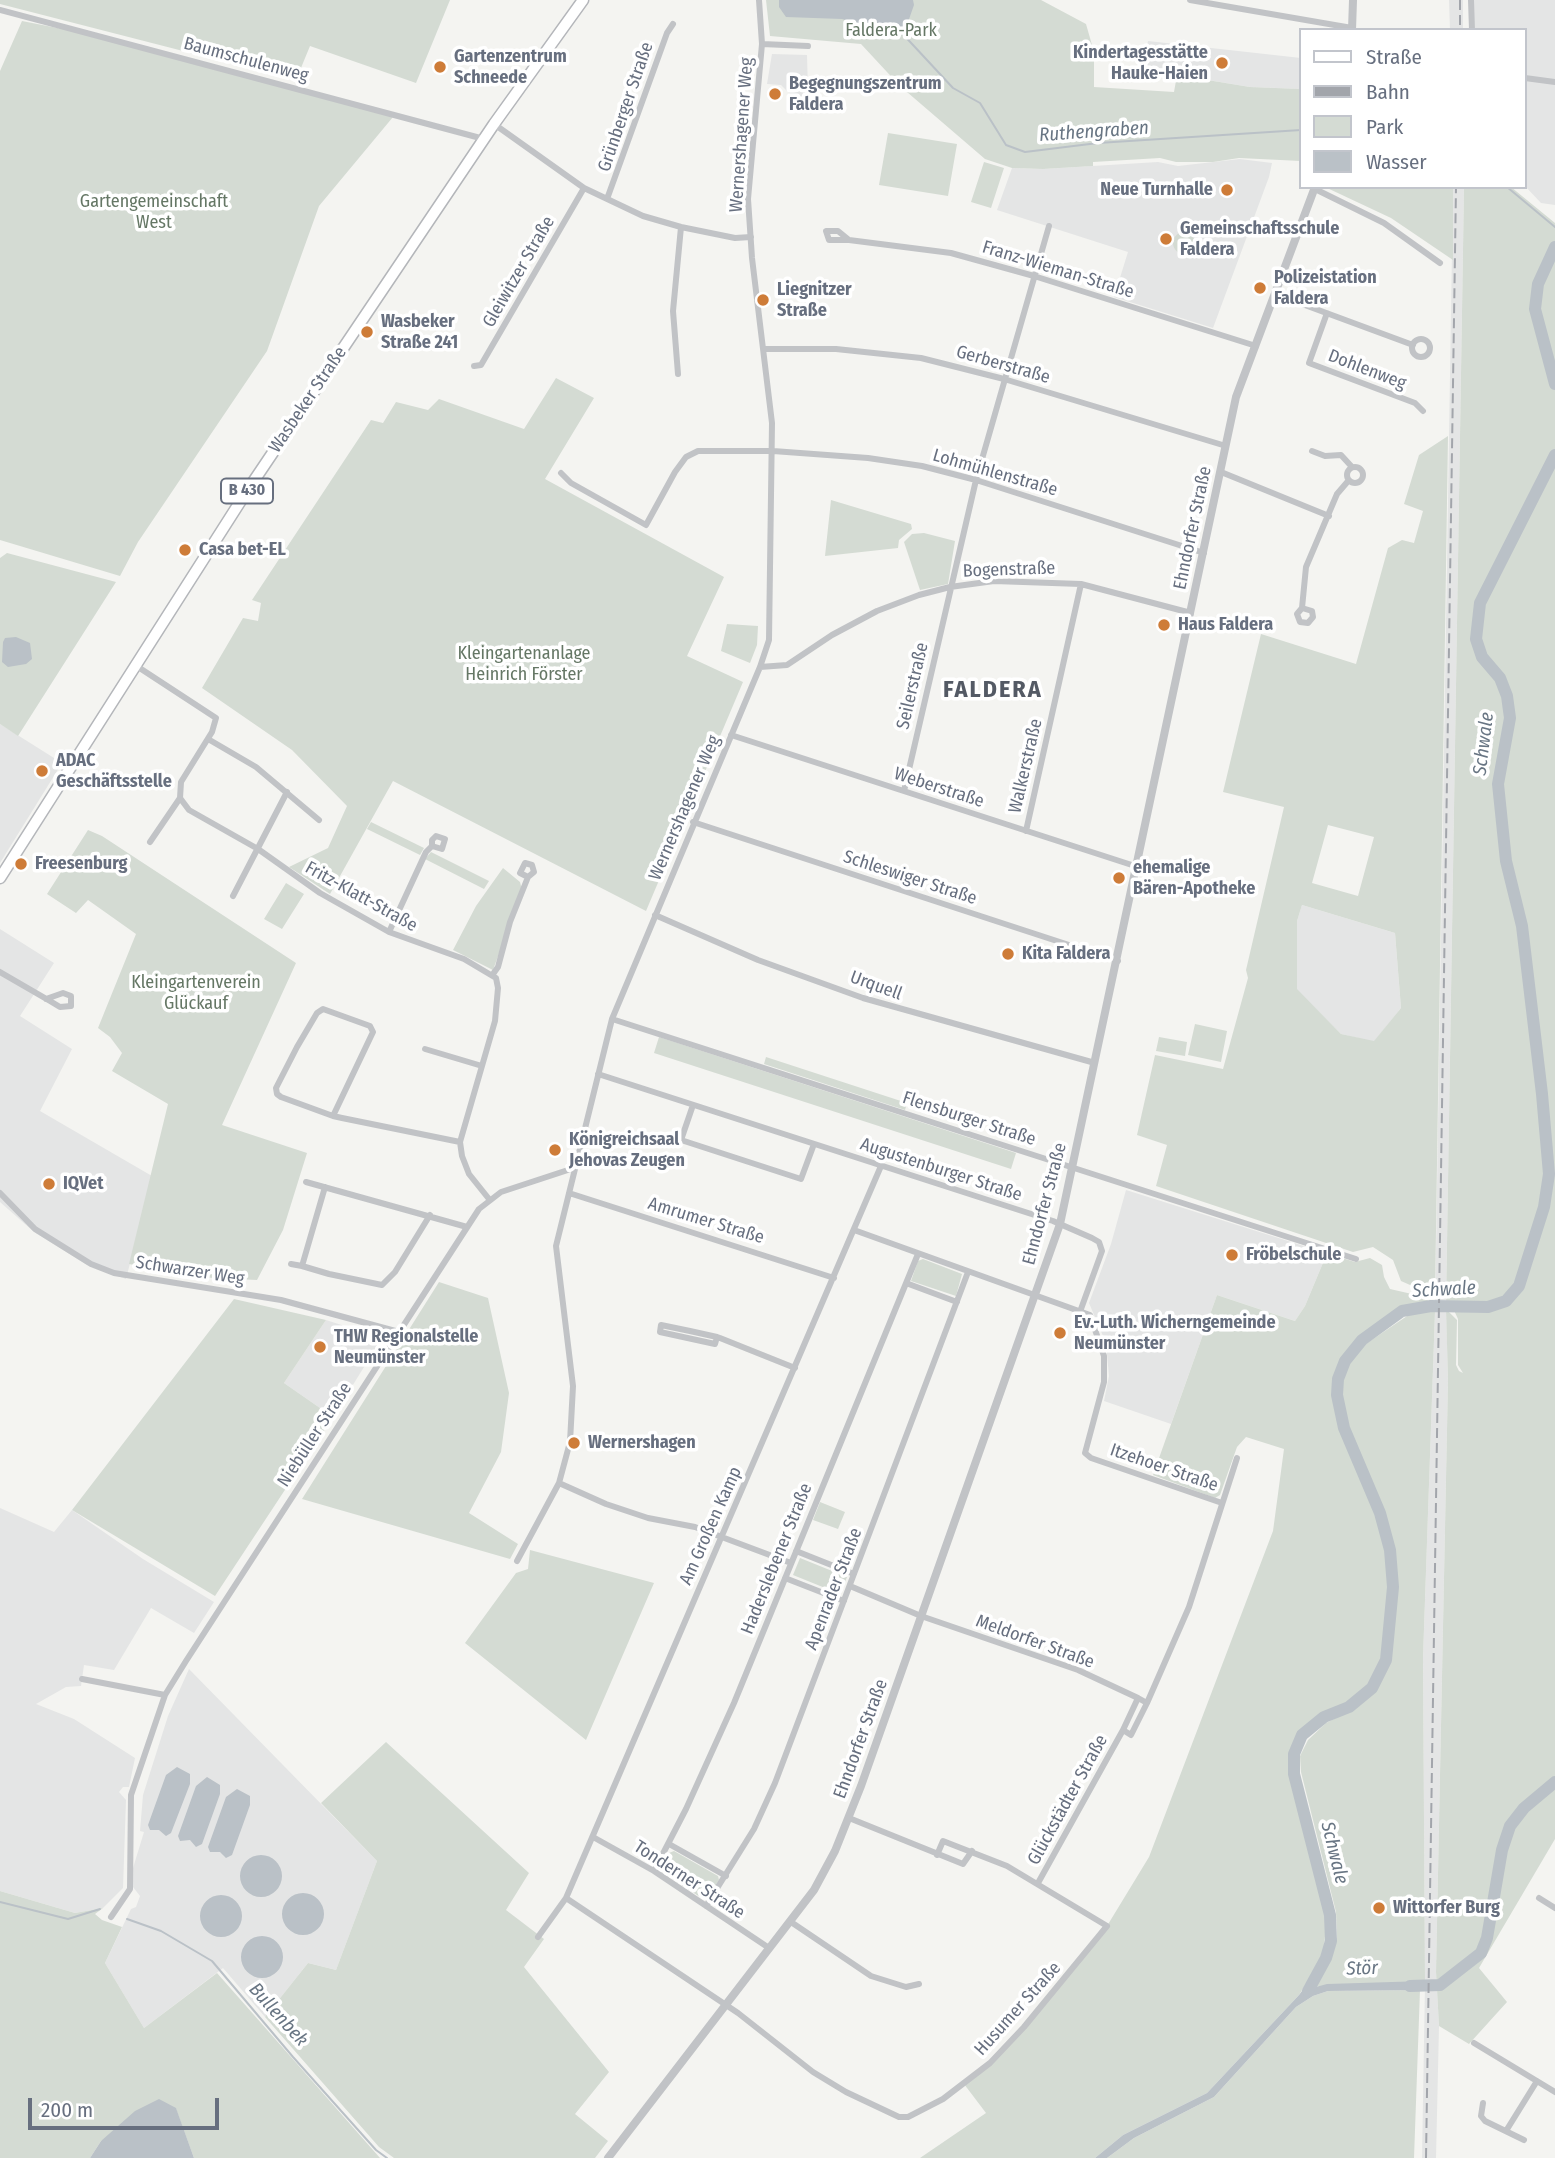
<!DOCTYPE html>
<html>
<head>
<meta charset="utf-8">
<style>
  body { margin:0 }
  #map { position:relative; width:1555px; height:2158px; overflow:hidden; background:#f4f4f1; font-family:"Fira Sans Condensed",sans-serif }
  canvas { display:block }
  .legend { position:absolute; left:1299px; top:28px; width:228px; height:161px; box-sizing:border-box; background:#fff; border:2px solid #c2c5cc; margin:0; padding:9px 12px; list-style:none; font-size:21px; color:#676f7f }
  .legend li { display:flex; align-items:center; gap:14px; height:35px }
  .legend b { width:35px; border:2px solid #c2c5cc }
  .scale { position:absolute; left:28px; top:2098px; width:191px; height:32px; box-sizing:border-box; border:4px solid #676f7f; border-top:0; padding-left:9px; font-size:21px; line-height:24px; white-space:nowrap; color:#676f7f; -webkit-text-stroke:5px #fff; paint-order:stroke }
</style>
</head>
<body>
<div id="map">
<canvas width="1555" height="2158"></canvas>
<ul class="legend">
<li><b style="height:9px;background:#fff"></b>Straße</li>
<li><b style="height:9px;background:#a2a5ab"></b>Bahn</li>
<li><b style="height:19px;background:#d4dbd3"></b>Park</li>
<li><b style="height:19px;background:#bac1c7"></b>Wasser</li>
</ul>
<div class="scale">200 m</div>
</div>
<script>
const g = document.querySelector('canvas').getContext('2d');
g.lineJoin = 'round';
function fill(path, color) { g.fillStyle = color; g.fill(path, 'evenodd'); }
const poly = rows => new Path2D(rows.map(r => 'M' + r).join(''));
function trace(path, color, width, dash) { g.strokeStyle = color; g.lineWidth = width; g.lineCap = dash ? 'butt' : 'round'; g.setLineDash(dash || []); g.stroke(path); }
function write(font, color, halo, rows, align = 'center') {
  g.font = font + ' "Fira Sans Condensed",sans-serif'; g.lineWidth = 7; g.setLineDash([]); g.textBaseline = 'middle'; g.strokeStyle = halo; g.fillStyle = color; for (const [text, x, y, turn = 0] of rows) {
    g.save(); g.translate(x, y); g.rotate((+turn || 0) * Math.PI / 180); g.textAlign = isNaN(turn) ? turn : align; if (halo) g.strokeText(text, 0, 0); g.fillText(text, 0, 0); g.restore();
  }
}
fill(poly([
  [1449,0,1463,0,1463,30,1450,30],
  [1471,0,1555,0,1555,205,1541,203,1525,186,1525,30,1472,30],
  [1148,41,1301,58,1301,89,1250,87,1142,69],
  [772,54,807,55,808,91,804,97,791,95,781,85,767,84],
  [1240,159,1272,163,1269,177,1213,328,1114,297,1128,252,997,210,1012,168,1043,169,1158,162,1178,166],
  [1453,187,1464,187,1446,1304,1448,1380,1436,1972,1439,2026,1436,2158,1422,2158,1425,1984,1423,1658,1435,1311],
  [0,724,62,763,0,863],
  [1302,905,1395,933,1401,1008,1374,1042,1341,1034,1297,990,1297,921],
  [0,929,54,963,20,1016,72,1049,40,1111,152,1176,126,1279,87,1265,34,1232,0,1202],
  [1126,1190,1323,1252,1325,1258,1305,1306,1295,1321,1217,1295,1171,1424,1104,1401,1109,1376,1106,1343,1089,1303,1111,1244],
  [326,1320,382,1338,333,1417,284,1383],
  [0,1508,54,1532,72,1510,143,1559,214,1602,194,1633,151,1608,114,1670,84,1665,81,1686,66,1687,36,1704,74,1719,135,1758,129,1787,123,1787,119,1792,126,1800,123,1888,103,1908,75,1913,0,1891],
  [189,1669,377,1861,336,1970,308,1963,265,2017,223,1968,144,2028,105,1963,131,1909,136,1907,140,1896,133,1887,133,1868,144,1832,140,1831,143,1795,168,1716]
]), '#e4e5e5');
fill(poly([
  [0,0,450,0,416,83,310,46,296,80,0,4],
  [766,0,1041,0,1086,24,1094,52,1094,87,1174,92,1177,75,1250,87,1301,89,1301,161,1239,158,1213,162,1176,162,1160,158,1093,162,1093,166,1043,169,1012,168,985,159,900,86,861,44,770,36],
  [22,21,78,32,393,117,319,206,267,351,138,542,120,576,0,540,0,71],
  [888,133,957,144,948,196,879,185],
  [984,162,1004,168,991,208,971,202],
  [1325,187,1453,187,1453,260,1391,218],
  [1464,187,1511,187,1555,223,1555,1839,1479,1968,1507,2002,1469,2044,1439,2026,1436,1972,1448,1380,1446,1309,1457,1320,1456,1365,1459,1371,1463,1373,1458,1365,1458,1319,1452,1306,1446,1306],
  '1173 243a11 11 0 1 1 22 0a11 11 0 1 1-22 0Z',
  [556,378,594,398,545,479,724,577,687,656,743,682,646,911,393,781,330,894,289,867,328,848,347,806,292,750,202,688,243,618,258,621,261,603,252,600,371,420,383,423,396,402,428,410,439,399,524,429],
  [1448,436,1435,1296,1401,1281,1393,1260,1373,1247,1353,1252,1156,1186,1167,1145,1137,1135,1155,1055,1223,1069,1248,978,1246,970,1284,807,1223,792,1261,634,1356,664,1388,548,1402,540,1414,543,1423,511,1404,504,1419,455],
  [1328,825,1374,837,1358,896,1312,883],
  [1302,905,1395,933,1401,1008,1374,1041,1341,1034,1297,989,1297,921],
  [831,500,911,524,912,529,899,540,898,548,825,556],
  [924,533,955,541,948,584,920,590,904,542,912,534],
  [7,553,116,582,18,736,0,724,0,558],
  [727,624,758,626,757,645,750,663,721,651],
  [371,822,424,848,420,855,367,829],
  [88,830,102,836,296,963,222,1125,307,1153,283,1230,257,1280,195,1277,129,1264,168,1104,112,1071,122,1053,110,1037,98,1028,136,934,88,900,76,913,47,894],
  [431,852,489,881,484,889,425,859],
  [503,868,520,882,522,890,493,970,453,950,476,906],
  [286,883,304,894,282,929,264,919],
  [1195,1024,1227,1031,1221,1062,1188,1055],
  [659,1037,1016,1153,1011,1169,654,1053],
  [1159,1037,1187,1042,1185,1056,1156,1051],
  [766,1057,907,1103,905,1110,764,1064],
  [1323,1252,1355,1262,1370,1258,1382,1265,1384,1277,1390,1289,1425,1297,1430,1303,1404,1307,1360,1338,1345,1358,1413,1312,1435,1311,1423,1658,1425,1981,1315,1987,1325,1969,1337,1937,1336,1912,1301,1772,1300,1756,1308,1740,1326,1723,1351,1710,1375,1691,1372,1688,1349,1707,1324,1717,1302,1735,1294,1754,1294,1774,1330,1915,1326,1918,1324,1954,1299,1995,1207,2093,1123,2135,1095,2158,920,2158,986,2113,964,2084,990,2063,1107,1926,1149,1857,1273,1531,1284,1449,1246,1437,1237,1447,1220,1495,1215,1498,1153,1475,1217,1295,1295,1321,1305,1306,1325,1258],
  [923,1259,962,1274,956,1296,911,1281,918,1261],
  [439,1282,488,1298,509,1393,501,1452,469,1513,518,1544,510,1559,302,1499],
  [234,1299,326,1320,284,1383,333,1417,215,1596,72,1510],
  [820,1502,845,1512,838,1529,813,1520],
  [530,1550,654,1583,586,1740,465,1643,516,1573,528,1569],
  [800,1558,847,1577,840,1594,793,1575],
  [386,1742,529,1873,506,1910,544,1939,524,1967,609,2072,575,2114,608,2141,595,2158,394,2158,379,2147,265,2017,308,1963,336,1970,377,1861,321,1803],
  [674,1851,718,1876,719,1880,707,1898,703,1899,662,1872,661,1867,669,1853],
  [0,1891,75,1913,103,1908,95,1914,102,1920,122,1927,105,1963,144,2028,217,1973,380,2158,194,2158,176,2109,101,2141,90,2158,0,2158],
  [1420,1990,1414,2158,1107,2158,1134,2138,1214,2097,1296,2007,1313,1996,1328,1991]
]), '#d4dbd3');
fill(poly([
  [779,0,913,0,914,5,908,22,900,31,888,33,842,19,786,17,779,7],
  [16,637,30,643,32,659,26,664,8,667,2,662,3,642,5,638],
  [177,1767,190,1774,190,1784,171,1833,166,1836,159,1830,150,1830,148,1825,166,1775],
  [207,1777,220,1785,220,1794,202,1844,196,1847,190,1840,180,1841,178,1836,196,1786],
  [237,1789,250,1796,250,1805,232,1855,226,1858,220,1852,210,1852,208,1847,226,1797],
  '240 1876a21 21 0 1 1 42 0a21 21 0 1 1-42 0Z',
  '282 1914a21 21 0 1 1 42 0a21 21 0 1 1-42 0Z',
  '200 1916a21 21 0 1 1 42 0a21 21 0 1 1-42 0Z',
  '241 1957a21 21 0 1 1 42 0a21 21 0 1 1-42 0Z',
  [1313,1976,1319,1979,1316,1987,1327,1984,1425,1981,1425,1990,1328,1991,1313,1996,1296,2007,1214,2097,1134,2138,1107,2158,1095,2158,1123,2135,1207,2093,1299,1995],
  [159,2099,176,2108,194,2158,90,2158,101,2141,135,2111]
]), '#bac1c7');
trace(poly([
  [900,31,953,88,980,103,1006,145,1025,152,1098,143,1301,130],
  [1507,187,1555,227],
  [0,1902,68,1919,100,1909],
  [127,1919,161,1931,212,1961,293,2057,376,2150,387,2158]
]), '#bac1c7', 2);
trace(poly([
  [1555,247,1538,284,1535,309,1555,384],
  [1410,1986,1440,1985,1481,1953,1487,1938,1502,1850,1510,1826,1524,1808,1555,1782],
  [1308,1991,1326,1958,1331,1941,1330,1915,1294,1774,1294,1754,1302,1735,1324,1717,1349,1707,1372,1688,1386,1660,1393,1587,1390,1550,1380,1513,1344,1428,1337,1395,1338,1379,1345,1361,1362,1340,1402,1311,1431,1306,1488,1307,1506,1301,1519,1286,1544,1207,1549,1174,1542,1094,1522,926,1506,861,1498,784,1510,718,1507,696,1500,678,1482,657,1476,639,1480,603,1555,455]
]), '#bac1c7', 12);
const primary = poly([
  [0,878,247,491,494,124,583,0]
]);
trace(primary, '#b4b6ba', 13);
trace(poly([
  [1190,0,1352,28],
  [1471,0,1472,30],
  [0,10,484,139],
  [762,44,808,46],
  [1525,78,1555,82],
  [494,124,584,188,643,216,681,227,735,238,751,237],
  [1315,189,1384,223,1440,263],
  [607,199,667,33,673,24],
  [849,240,829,240,826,231,838,231,849,240,951,253,1034,276,1256,346],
  [1275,294,1413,345],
  [1327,313,1309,363,1415,403,1423,411],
  '1412 348a9 9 0 1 1 18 0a9 9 0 1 1-18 0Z',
  [765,349,836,349,921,358,1004,379,1226,446],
  [474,366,481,365,584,188],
  [678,374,673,311,681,227],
  [1312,451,1325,456,1341,455,1352,467],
  '1347 475a8 8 0 1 1 16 0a8 8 0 1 1-16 0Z',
  [1221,472,1329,516],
  [561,473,571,483,646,525,675,472,686,457,698,451,773,451,868,458,922,466,976,480,1204,553],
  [1302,608,1312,611,1313,617,1308,623,1300,622,1297,614,1302,608,1306,567,1337,494,1349,480],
  [135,665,216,718,212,732,181,782,180,798,189,810,258,849,320,893,389,932,464,959,496,978,498,988,495,1021,460,1142,462,1156,469,1174,489,1199],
  [760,667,787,665,832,635,877,611,919,595,950,587,994,581,1081,584,1191,613],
  [731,735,1138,867],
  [208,739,256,767,319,820],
  [904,791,976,480,1049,226],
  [693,822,1118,961],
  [1026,831,1081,584],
  [150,842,180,798],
  [233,896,287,792],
  [655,915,758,960,863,998,1095,1063],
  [389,932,426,852,432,846,442,849,445,839,436,836,432,840,432,846],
  [0,972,50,1001,60,1007,71,1006,71,996,63,993,46,999],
  [493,974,498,967,510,922,528,877,534,872,532,865,525,863,520,873,528,877],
  [612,1019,1356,1259],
  [425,1049,482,1066],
  [598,1074,1053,1221,1092,1238,1099,1242,1102,1251,1081,1309],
  [693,1105,681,1140,801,1179,814,1144],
  [333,1116,373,1032,370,1026,323,1009,317,1013,297,1047,276,1088,277,1094,281,1097,333,1116,342,1118,460,1142],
  [881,1166,566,1898,738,2013,813,2072,846,2092,899,2117,908,2117,943,2099,990,2063,1024,2027,1107,1926,1007,1866,943,1841,937,1855],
  [306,1182,467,1227],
  [325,1187,302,1266,329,1274,382,1285,395,1272,430,1215],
  [0,1193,35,1229,91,1264,114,1273,281,1300,399,1332],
  [569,1193,834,1278],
  [854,1230,1090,1315,1104,1356,1104,1382,1085,1453,1091,1458,1222,1503],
  [291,1264,302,1266],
  [906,1283,957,1302],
  [717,1337,715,1344,660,1332,661,1325,690,1331,717,1337,720,1338,795,1368],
  [559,1483,606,1504,648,1518,695,1527,791,1563],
  [796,1551,854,1574],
  [517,1561,559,1483,570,1442,573,1386,556,1246,612,1019,760,667,769,640,772,423,752,258,748,199,762,44,759,0],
  [785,1578,844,1601],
  [850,1586,921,1616,1078,1670,1138,1698,1147,1703,1131,1735,1123,1730,1138,1698],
  [82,1679,165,1695],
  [1147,1703,1189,1607,1237,1458],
  [849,1818,963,1864,972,1851],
  [593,1837,654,1871,769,1948],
  [669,1844,726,1876],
  [654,1871,686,1809,734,1703,918,1254],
  [1038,1883,1123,1730],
  [1539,1898,1555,1908],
  [706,1906,754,1829,775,1783,968,1272],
  [111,1917,130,1889,131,1795,165,1695,186,1661,479,1209,501,1192,574,1168],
  [791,1922,871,1976,906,1987,919,1984],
  [538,1937,566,1898],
  [1474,2043,1555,2092],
  [1483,2103,1481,2116,1485,2121,1524,2140],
  [1506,2131,1537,2081]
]), '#c1c3c6', 6);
trace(poly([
  [1352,30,1353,0],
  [608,2158,814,1890,835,1851,861,1786,1060,1224,1236,397,1315,187]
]), '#c1c3c6', 8);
trace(primary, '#fff', 10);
trace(poly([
  [1460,0,1460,30],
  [1426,2158,1456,187]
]), '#a2a5ab', 2, [10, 5]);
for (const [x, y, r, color] of [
  [1222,63,7,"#ce7c38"],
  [440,67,7,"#ce7c38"],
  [775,94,7,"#ce7c38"],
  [1227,190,7,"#ce7c38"],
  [1166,239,7,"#ce7c38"],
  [1260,288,7,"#ce7c38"],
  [763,300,7,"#ce7c38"],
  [367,332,7,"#ce7c38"],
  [185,550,7,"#ce7c38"],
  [1164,625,7,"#ce7c38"],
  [42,771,7,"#ce7c38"],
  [21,864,7,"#ce7c38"],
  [1119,878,7,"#ce7c38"],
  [1008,954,7,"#ce7c38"],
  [555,1150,7,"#ce7c38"],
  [49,1184,7,"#ce7c38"],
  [1232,1255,7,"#ce7c38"],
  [1060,1333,7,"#ce7c38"],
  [320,1347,7,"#ce7c38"],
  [574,1443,7,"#ce7c38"],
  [1379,1908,7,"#ce7c38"]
]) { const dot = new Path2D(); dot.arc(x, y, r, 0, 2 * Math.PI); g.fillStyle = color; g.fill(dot); trace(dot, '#fff', 2.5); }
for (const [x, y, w] of [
  [247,491,52]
]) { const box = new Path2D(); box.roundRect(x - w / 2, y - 12.5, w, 25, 5); g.fillStyle = '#fff'; g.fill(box); trace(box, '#676f7f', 2); }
write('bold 16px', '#676f7f', null, [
  ["B 430",247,491]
]);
write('18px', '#657765', '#fff', [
  ["Faldera-Park",891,31],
  ["Gartengemeinschaft",154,202],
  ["West",154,223],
  ["Kleingartenanlage",524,654],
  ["Heinrich Förster",524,675],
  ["Kleingartenverein",196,983],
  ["Glückauf",196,1004]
]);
write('bold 18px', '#676f7f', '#fff', [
  ["Kindertagesstätte",1208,53,"right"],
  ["Hauke-Haien",1208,74,"right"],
  ["Gartenzentrum",454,57],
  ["Schneede",454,78],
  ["Begegnungszentrum",789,84],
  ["Faldera",789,105],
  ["Neue Turnhalle",1213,190,"right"],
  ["Gemeinschaftsschule",1180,229],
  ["Faldera",1180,250],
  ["Polizeistation",1274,278],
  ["Faldera",1274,299],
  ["Liegnitzer",777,290],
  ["Straße",777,311],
  ["Wasbeker",381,322],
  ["Straße 241",381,343],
  ["Casa bet-EL",199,550],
  ["Haus Faldera",1178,625],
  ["ADAC",56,761],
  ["Geschäftsstelle",56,782],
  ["Freesenburg",35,864],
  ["ehemalige",1133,868],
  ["Bären-Apotheke",1133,889],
  ["Kita Faldera",1022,954],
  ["Königreichsaal",569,1140],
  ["Jehovas Zeugen",569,1161],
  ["IQVet",63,1184],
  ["Fröbelschule",1246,1255],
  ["Ev.-Luth. Wicherngemeinde",1074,1323],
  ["Neumünster",1074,1344],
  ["THW Regionalstelle",334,1337],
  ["Neumünster",334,1358],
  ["Wernershagen",588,1443],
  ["Wittorfer Burg",1393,1908]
], 'left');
write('18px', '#676f7f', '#fff', [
  ["Baumschulenweg",246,60,15],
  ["Grünberger Straße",626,107,-71],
  ["Wernershagener Weg",742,135,-86],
  ["Franz-Wieman-Straße",1058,270,17],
  ["Gleiwitzer Straße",519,272,-60],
  ["Gerberstraße",1003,365,16],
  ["Dohlenweg",1367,370,21],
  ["Wasbeker Straße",308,400,-56],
  ["Lohmühlenstraße",995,473,16],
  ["Ehndorfer Straße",1193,528,-78],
  ["Bogenstraße",1009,570,-2],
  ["Seilerstraße",913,686,-77],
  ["Walkerstraße",1026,766,-77],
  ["Weberstraße",939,788,18],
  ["Wernershagener Weg",685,808,-67],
  ["Schleswiger Straße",910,878,18],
  ["Fritz-Klatt-Straße",361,897,29],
  ["Urquell",876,986,20],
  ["Flensburger Straße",969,1119,18],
  ["Augustenburger Straße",941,1170,18],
  ["Ehndorfer Straße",1045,1204,-75],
  ["Amrumer Straße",706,1221,17],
  ["Schwarzer Weg",190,1271,9],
  ["Niebüller Straße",315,1435,-57],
  ["Itzehoer Straße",1164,1468,19],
  ["Am Großen Kamp",711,1526,-66],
  ["Haderslebener Straße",777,1559,-68],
  ["Apenrader Straße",834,1589,-69],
  ["Meldorfer Straße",1035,1642,20],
  ["Ehndorfer Straße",861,1739,-70],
  ["Glückstädter Straße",1068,1800,-61],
  ["Tonderner Straße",689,1880,33],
  ["Husumer Straße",1018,2009,-48]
]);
write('italic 19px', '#687583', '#fff', [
  ["Ruthengraben",1094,132,-4],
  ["Schwale",1484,744,-83],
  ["Schwale",1444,1290,-3],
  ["Schwale",1334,1853,76],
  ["Stör",1362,1969,-2],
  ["Bullenbek",278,2015,48]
]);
g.letterSpacing = '2px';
write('bold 24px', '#545a65', '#fff', [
  ["FALDERA",993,690]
]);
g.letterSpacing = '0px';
</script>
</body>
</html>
